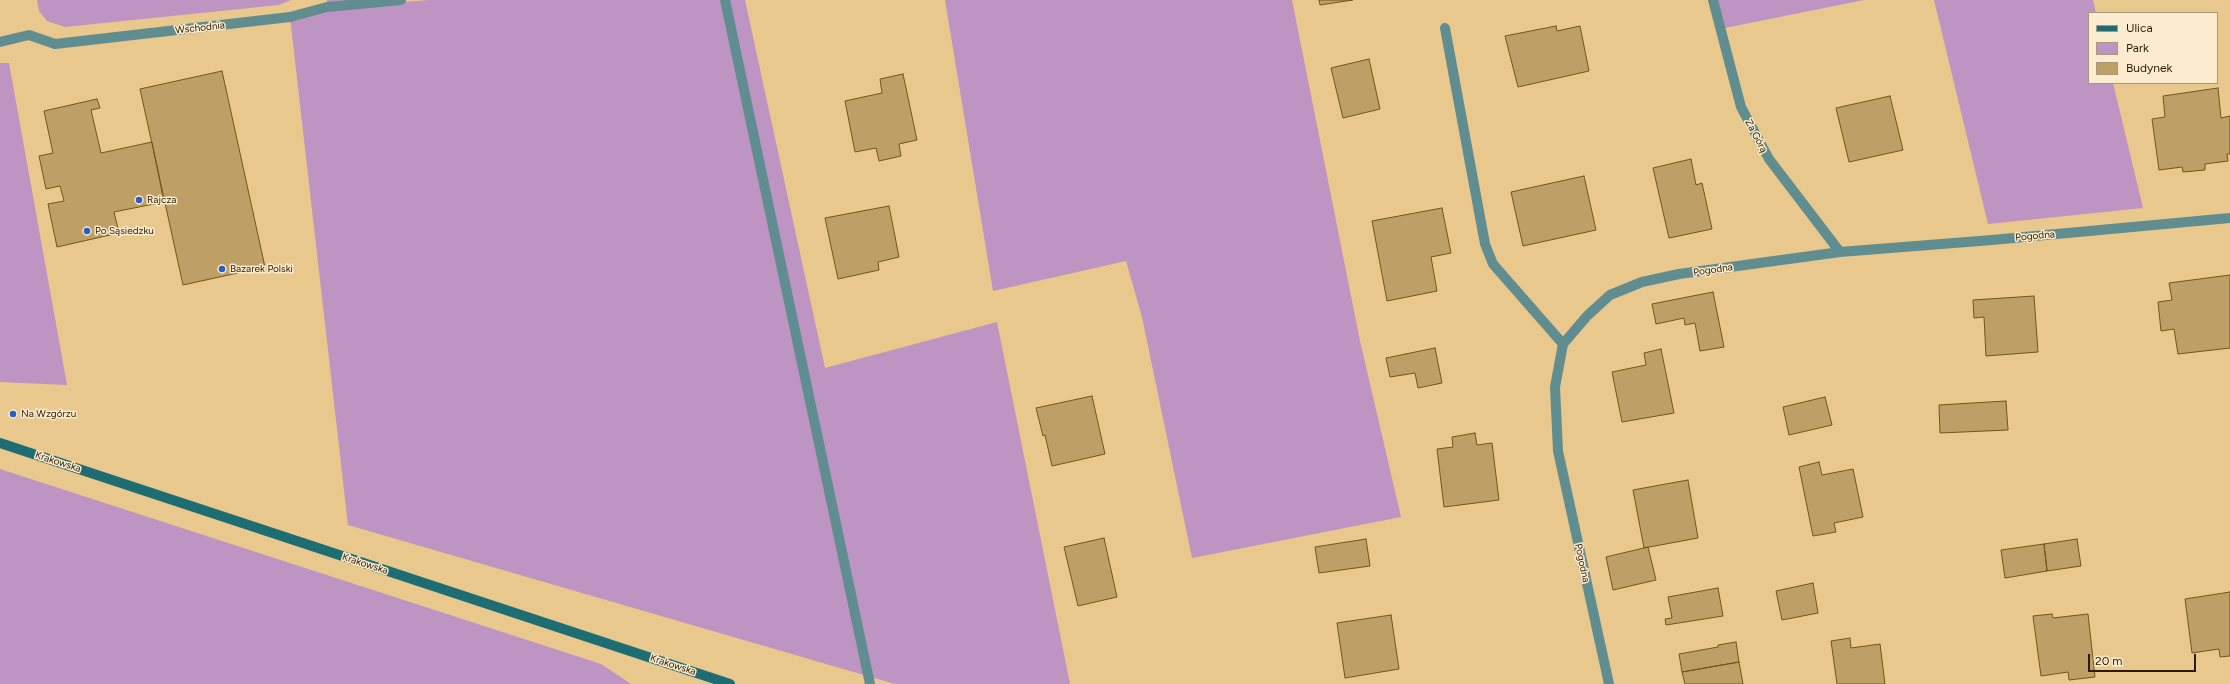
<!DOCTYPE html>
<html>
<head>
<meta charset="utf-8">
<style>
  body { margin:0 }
  #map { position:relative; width:2230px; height:684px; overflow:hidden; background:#e8c88c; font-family:Figtree,sans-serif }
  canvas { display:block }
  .legend { position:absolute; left:2088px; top:12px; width:130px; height:72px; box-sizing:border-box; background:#fcebce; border:1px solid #a7987d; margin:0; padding:5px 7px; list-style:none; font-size:12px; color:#281c04 }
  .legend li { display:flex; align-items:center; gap:8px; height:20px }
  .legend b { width:20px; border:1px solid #a7987d }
  .scale { position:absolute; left:2088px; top:654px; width:108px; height:18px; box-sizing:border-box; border:2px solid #281c04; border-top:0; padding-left:5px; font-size:12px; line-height:14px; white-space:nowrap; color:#281c04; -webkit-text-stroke:3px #fcebce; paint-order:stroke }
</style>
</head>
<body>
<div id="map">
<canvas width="2230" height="684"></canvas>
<ul class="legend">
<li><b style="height:5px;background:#1d6d73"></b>Ulica</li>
<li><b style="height:11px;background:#bd94c2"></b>Park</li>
<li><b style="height:11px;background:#be9f65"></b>Budynek</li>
</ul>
<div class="scale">20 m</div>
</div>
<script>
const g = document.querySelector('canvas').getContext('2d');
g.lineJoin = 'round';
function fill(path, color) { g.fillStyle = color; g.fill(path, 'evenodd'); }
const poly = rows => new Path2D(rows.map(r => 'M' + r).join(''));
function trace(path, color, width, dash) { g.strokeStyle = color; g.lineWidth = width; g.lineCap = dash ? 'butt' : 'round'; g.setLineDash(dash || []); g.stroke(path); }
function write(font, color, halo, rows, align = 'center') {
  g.font = font + ' Figtree,sans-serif'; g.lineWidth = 3; g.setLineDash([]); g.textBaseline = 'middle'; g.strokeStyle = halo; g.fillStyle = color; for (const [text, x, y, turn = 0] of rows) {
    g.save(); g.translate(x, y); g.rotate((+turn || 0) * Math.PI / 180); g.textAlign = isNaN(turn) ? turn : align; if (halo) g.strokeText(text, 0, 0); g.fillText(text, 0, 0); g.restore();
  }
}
fill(poly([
  [37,0,291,0,279,5,65,27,47,21,39,11],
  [327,0,377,0,336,7,429,0,745,0,825,368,997,322,1070,684,895,684,348,525,290,17,327,7],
  [945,0,1292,0,1360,341,1401,517,1192,558,1142,317,1126,261,993,291],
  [1713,0,1864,0,1720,29],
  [1934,0,2093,0,2096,13,2089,13,2089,83,2113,83,2143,208,1988,224],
  [0,63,9,63,67,385,0,382],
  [0,469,601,664,631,684,0,684]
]), '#bd94c2');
const building = poly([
  [1319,0,1353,0,1320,5,1319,0],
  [1556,26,1557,31,1580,26,1589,71,1518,87,1505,36,1556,26],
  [1369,59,1380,109,1343,118,1331,68,1369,59],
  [222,71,265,267,183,285,140,89,222,71],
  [903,74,917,140,899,144,901,156,879,161,876,148,855,152,845,101,882,93,880,79,903,74],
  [2218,88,2221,118,2230,116,2230,154,2227,154,2228,161,2205,164,2205,170,2183,172,2182,167,2159,170,2152,119,2165,117,2163,96,2218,88],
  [1890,96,1903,150,1849,162,1836,108,1890,96],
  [97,99,100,108,91,110,101,153,152,142,164,202,114,212,119,233,57,247,48,204,64,201,60,186,46,189,39,156,53,153,44,111,97,99],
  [1691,159,1696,185,1702,183,1712,229,1669,238,1653,168,1691,159],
  [1584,176,1596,230,1523,246,1511,192,1584,176],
  [889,206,899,257,878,262,879,270,838,279,825,218,889,206],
  [1442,208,1451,253,1431,257,1437,291,1387,301,1372,221,1442,208],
  [2230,275,2230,348,2178,354,2174,329,2161,331,2158,302,2172,300,2169,283,2230,275],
  [1713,292,1724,347,1700,351,1695,323,1685,325,1684,318,1656,324,1652,304,1713,292],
  [2034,296,2038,352,1986,356,1984,317,1974,318,1973,300,2034,296],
  [1435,348,1442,383,1418,388,1415,373,1390,377,1386,358,1435,348],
  [1661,349,1674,413,1622,422,1612,372,1646,365,1644,353,1661,349],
  [1092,396,1105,454,1052,466,1045,435,1043,436,1036,408,1092,396],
  [1825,397,1832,425,1789,435,1783,407,1825,397],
  [2006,401,2008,430,1940,433,1939,405,2006,401],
  [1475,433,1477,445,1492,443,1499,500,1444,507,1437,449,1453,447,1452,437,1475,433],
  [1819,462,1822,475,1853,469,1863,517,1834,523,1836,532,1813,536,1799,467,1819,462],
  [1688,480,1698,538,1644,548,1633,490,1688,480],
  [1104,538,1117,597,1078,606,1064,547,1104,538],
  [1366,539,1370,566,1319,573,1315,547,1366,539],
  [2077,539,2081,566,2047,571,2044,544,2077,539],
  [2044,544,2047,571,2005,578,2001,550,2044,544],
  [1648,547,1656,580,1613,590,1606,557,1648,547],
  [1813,583,1818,613,1782,620,1776,591,1813,583],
  [1718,588,1723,616,1666,625,1665,619,1672,618,1668,597,1718,588],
  [2230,592,2230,656,2220,657,2219,649,2192,653,2185,599,2230,592],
  [2052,614,2053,618,2088,614,2095,677,2069,680,2068,672,2041,676,2033,616,2052,614],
  [1391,615,1399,669,1345,678,1337,623,1391,615],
  [1850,638,1851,648,1880,644,1885,684,1837,684,1831,641,1850,638],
  [1736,642,1739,662,1682,672,1679,654,1718,647,1718,645,1736,642],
  [1739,662,1743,684,1685,684,1682,672,1739,662]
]);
fill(building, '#be9f65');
trace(building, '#725618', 1);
trace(poly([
  [1445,28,1485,244,1493,264,1563,344]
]), '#608d90', 10);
trace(poly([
  [725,0,870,684],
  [1713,0,1741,107,1769,159,1840,252],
  [0,42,29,35,55,44,290,17,327,7,401,0],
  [1609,684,1558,451,1555,387,1563,344,1587,316,1610,295,1642,282,1679,274,1840,252,1992,240,2230,218]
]), '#608d90', 10);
trace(poly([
  [0,443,730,684]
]), '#1d6d73', 10);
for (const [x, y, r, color] of [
  [139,200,4,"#275dca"],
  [87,231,4,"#275dca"],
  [222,269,4,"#275dca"],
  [13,414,4,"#275dca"]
]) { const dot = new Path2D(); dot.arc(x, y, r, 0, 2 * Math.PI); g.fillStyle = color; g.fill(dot); trace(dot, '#fcebce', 1.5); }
write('10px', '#281c04', '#fcebce', [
  ["Wschodnia",200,28,-6],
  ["Za Górą",1756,136,62],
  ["Pogodna",2035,236,-5],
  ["Pogodna",1713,270,-8],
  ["Krakowska",58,462,18],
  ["Pogodna",1582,563,78],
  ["Krakowska",365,564,18],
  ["Krakowska",673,665,18]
]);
write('10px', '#281c04', '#fcebce', [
  ["Rajcza",147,200],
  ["Po Sąsiedzku",95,231],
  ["Bazarek Polski",230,269],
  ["Na Wzgórzu",21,414]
], 'left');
</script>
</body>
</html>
